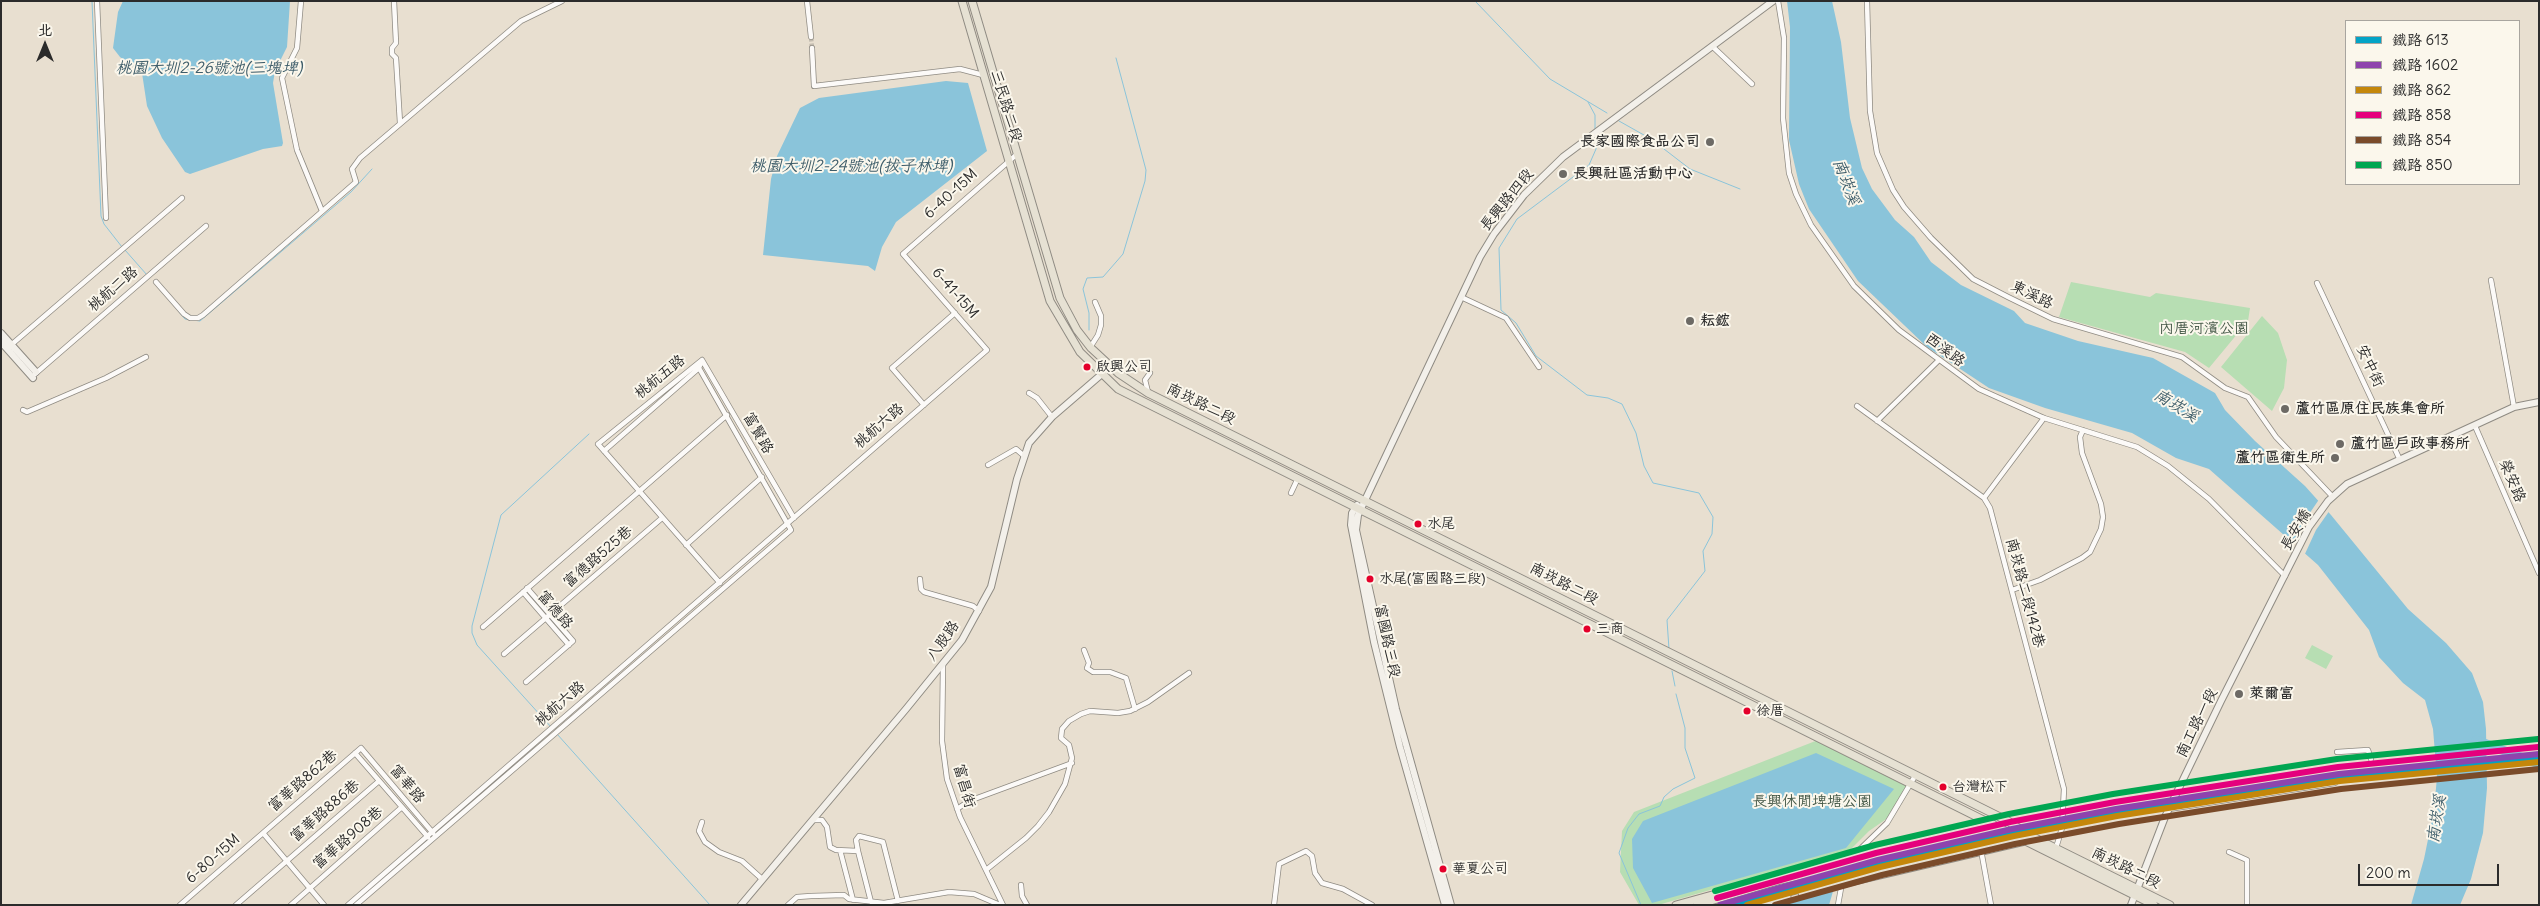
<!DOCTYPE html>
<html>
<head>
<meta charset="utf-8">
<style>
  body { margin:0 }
  #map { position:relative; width:2540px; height:906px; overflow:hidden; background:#e8dfd0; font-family:Delius,"LXGW WenKai TC",sans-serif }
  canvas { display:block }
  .frame { position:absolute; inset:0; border:2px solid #2b2b2b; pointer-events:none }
  .legend { position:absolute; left:2345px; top:20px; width:175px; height:165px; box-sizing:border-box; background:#fbf7ec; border:1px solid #a8a59f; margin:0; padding:6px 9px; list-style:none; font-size:15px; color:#2b2b2b }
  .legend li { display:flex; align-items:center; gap:10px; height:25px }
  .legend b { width:25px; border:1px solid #a8a59f }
  .north { position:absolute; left:20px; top:20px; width:50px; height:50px; -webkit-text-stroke:4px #fbf7ec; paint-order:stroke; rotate:0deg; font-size:14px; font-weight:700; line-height:20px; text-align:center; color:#2b2b2b }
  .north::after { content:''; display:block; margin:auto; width:18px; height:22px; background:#2b2b2b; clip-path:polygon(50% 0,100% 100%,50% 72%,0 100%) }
  .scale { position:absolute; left:2358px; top:864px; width:141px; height:22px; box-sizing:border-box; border:2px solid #2b2b2b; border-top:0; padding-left:6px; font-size:15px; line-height:18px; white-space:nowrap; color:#2b2b2b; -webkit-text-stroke:4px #fbf7ec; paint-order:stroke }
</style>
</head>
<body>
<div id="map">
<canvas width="2540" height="906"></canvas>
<div class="frame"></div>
<ul class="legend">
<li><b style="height:6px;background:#02a3c6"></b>鐵路 613</li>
<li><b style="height:6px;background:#8e44ad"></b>鐵路 1602</li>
<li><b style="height:6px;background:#c4870b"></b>鐵路 862</li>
<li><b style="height:6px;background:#e5007d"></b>鐵路 858</li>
<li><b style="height:6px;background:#7a4b2a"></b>鐵路 854</li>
<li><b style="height:6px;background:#00a651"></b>鐵路 850</li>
</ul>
<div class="north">北</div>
<div class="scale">200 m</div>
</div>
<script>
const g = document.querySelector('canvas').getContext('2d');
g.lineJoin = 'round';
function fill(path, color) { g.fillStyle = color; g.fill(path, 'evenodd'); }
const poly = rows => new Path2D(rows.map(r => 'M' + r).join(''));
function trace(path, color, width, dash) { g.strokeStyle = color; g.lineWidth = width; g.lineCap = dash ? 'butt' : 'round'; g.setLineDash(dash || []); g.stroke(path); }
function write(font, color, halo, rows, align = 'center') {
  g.font = font + ' Delius,"LXGW WenKai TC",sans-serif'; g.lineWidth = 4; g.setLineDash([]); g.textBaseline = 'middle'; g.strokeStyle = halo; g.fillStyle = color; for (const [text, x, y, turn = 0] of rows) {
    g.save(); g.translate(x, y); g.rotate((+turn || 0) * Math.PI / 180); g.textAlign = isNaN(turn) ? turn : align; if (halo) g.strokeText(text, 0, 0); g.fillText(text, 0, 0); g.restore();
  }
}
fill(poly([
  [2071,282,2150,297,2156,293,2250,308,2248,321,2209,368,2185,352,2059,317],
  [2262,316,2278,333,2287,360,2284,388,2272,411,2221,367],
  [2312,645,2333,656,2326,669,2305,658],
  [1818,740,1907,785,1895,813,1869,831,1850,850,1658,905,1639,905,1620,872,1622,831,1634,812]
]), '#b7deb3');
fill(poly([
  [123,1,290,1,287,47,275,71,273,83,283,143,282,146,263,149,190,174,185,172,162,138,147,106,142,73,120,57,113,48,118,12],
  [1787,1,1832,1,1841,42,1850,118,1862,168,1872,189,1895,220,1914,237,1931,262,1961,285,2014,311,2025,323,2078,341,2153,358,2215,393,2225,410,2255,441,2305,486,2331,515,2408,609,2446,643,2472,673,2483,702,2486,729,2487,788,2483,833,2471,879,2460,905,2411,905,2424,859,2434,810,2437,777,2433,729,2425,700,2403,683,2379,657,2369,630,2318,565,2209,469,2176,458,2132,433,2045,408,1989,388,1927,347,1858,281,1809,209,1799,184,1789,140,1790,27],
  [946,81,968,83,987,151,896,222,882,247,875,271,868,266,763,255,771,179,777,156,800,108,819,98],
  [1816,753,1894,789,1846,848,1652,903,1633,868,1632,839,1643,821],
  [1834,888,1829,905,1775,905]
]), '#8ac4da');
fill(poly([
  [2320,498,2330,510,2316,530,2304,556,2292,545,2305,520]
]), '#e8dfd0');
trace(poly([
  [92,1,101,216,104,224,122,247],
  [1475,1,1550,79,1607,113],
  [1588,102,1595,115,1595,129],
  [1619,121,1651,139,1690,169,1740,189],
  [1595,136,1596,149,1589,165,1517,219,1499,248,1501,310,1516,323,1536,356,1587,395,1608,398,1622,404,1636,433,1644,466,1653,483,1699,493,1713,517,1712,534,1703,551,1705,571,1667,620,1669,649],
  [125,250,147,275],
  [179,312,185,319,200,321,351,192,372,169],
  [1089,330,1089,313,1083,289,1087,278,1103,277,1123,254,1145,181,1146,170,1116,58],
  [1672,671,1675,686],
  [551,727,477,645,472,633,472,626,501,515,589,434],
  [557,734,710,905],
  [1641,905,1619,853,1628,828,1639,814,1660,806,1664,797,1673,789,1695,778,1685,748,1685,728,1676,694]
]), '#8ac4da', 1);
trace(poly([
  [2476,740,2539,764]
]), '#8ac4da', 9);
trace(poly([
  [811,37,812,48]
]), '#c2bbaf', 4.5, [4.5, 2]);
const street = poly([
  [97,1,106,218],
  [301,1,297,48,282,78,297,150,322,211],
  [394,1,396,43,392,48,392,54,396,58,400,123],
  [807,1,811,37],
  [1778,1,1784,38,1783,118,1789,173,1796,194,1811,225,1854,286,1899,330,1979,389,2044,418,2137,447,2168,466,2209,499,2285,576],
  [1867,1,1870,111,1877,153,1893,190,1904,207,1931,238,1973,279,2008,297,2053,319,2182,357,2225,388,2248,397,2276,437,2332,496],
  [1712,46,1752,84],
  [812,48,814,86,960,69,983,75],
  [2491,280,2514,407],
  [156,282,184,314,190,318,198,318,203,315,356,182,352,169,360,158,521,21,562,1],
  [2317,283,2400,460],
  [1461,297,1506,318,1539,367],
  [11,345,182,198],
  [1091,346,1098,335,1101,325,1101,316,1095,302],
  [702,360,598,444,720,583],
  [702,360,794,518],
  [35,374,206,226],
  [1148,392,1145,380,1150,373],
  [1029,393,1037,398,1052,417],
  [924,405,892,368,955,313],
  [1857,406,1984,498,1990,508,2064,789,2062,828,2056,848],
  [23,410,27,412,106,378,146,357],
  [1877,421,1939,360],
  [2475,426,2539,573],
  [604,451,699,368,702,360],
  [988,465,1016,449,1023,455],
  [1291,493,1298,478],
  [1984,498,2044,418],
  [686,545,762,477],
  [920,579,921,589,924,592,973,606,979,611],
  [2012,590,2040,580,2082,558,2090,552,2101,529,2103,517,2101,504,2082,453,2080,437,2083,430],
  [523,592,569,645],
  [483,627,727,415],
  [1084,650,1089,663,1087,668,1093,672,1110,672,1126,678,1135,709],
  [504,654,662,518],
  [943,665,942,741,947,779,960,817,1003,905],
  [526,682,573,641,527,588],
  [2337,752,2368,750,2371,759],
  [355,753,428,837],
  [957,809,969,801,1072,763],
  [2169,809,2335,783],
  [813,820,822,820,827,827,830,847,836,850,858,851,856,840,859,836,883,842,898,901],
  [702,822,699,831,705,842,719,852,742,861,762,879],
  [263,833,324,905],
  [840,850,853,900],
  [1981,850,1991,905],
  [858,851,871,902],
  [2229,852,2247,860,2247,905],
  [1854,855,1887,823,1915,776],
  [986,870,1026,838,1038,826,1049,812,1065,784,1072,758,1069,745,1061,738,1062,729,1069,721,1081,714,1090,711,1118,713,1130,711,1148,702,1189,673],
  [1021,885,1022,896,1027,905],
  [180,905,361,748,433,833],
  [236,905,379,781],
  [291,905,402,807],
  [348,905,987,350,903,254,1016,155],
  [356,905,791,530,699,368],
  [788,905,797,897,811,896,844,895,849,899,884,903,949,892,974,894,1000,905],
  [1274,905,1279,864,1306,851,1312,856,1315,873,1322,883,1343,889,1372,905],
  [1838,905,1843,877,1849,863]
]);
const secondary = poly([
  [1,333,36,372],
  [1,342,33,378],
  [1357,505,1352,513,1351,525,1374,642,1400,747,1445,905],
  [741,905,906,709,962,640,991,587,1017,479,1029,443,1052,417,1110,367],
  [1451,905,1396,709,1356,530,1358,515,1480,257,1494,234,1524,195,1563,157,1773,1],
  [2131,905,2165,817,2221,701,2309,527,2328,501,2347,484,2514,407,2539,402]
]);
const primary = poly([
  [962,1,1050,301,1080,352,1118,389,2154,905],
  [972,1,1060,298,1077,330,1091,348,1118,373,1148,393,2008,821,2027,834,2170,905],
  [1802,893,2025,841],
  [1676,905,1853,856,1993,824],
  [1697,905,1781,880,2001,828],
  [1742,905,1850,875,2018,837],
  [1761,905,1787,897]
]);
trace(street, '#8f8b83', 6);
trace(secondary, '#8f8b83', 8);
trace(primary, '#8f8b83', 9);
trace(street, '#fcfaf8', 4.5);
trace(secondary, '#f3f0ea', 6);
trace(primary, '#e6e1d3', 7);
trace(poly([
  [1731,905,1878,863,2073,821,2185,800,2340,777,2539,758]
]), '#02a3c6', 6);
trace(poly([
  [1720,905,1878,860,2012,829,2116,809,2339,774,2539,754]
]), '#8e44ad', 6);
trace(poly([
  [1747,905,1880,867,2014,836,2117,816,2340,781,2539,762]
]), '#c4870b', 6);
trace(poly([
  [1717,898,1876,853,2010,822,2115,802,2338,767,2538,747]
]), '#e5007d', 6);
trace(poly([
  [1775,905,1882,875,2015,844,2119,824,2341,789,2539,769]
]), '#7a4b2a', 6);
trace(poly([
  [1715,891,1875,845,2009,814,2113,794,2337,759,2538,739]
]), '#00a651', 6);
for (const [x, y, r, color] of [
  [1710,142,5,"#6d6a65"],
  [1563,174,5,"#6d6a65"],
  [1690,321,5,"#6d6a65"],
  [1087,367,4.5,"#e4002b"],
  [2285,409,5,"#6d6a65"],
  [2340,444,5,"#6d6a65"],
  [2335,458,5,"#6d6a65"],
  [1418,524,4.5,"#e4002b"],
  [1370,579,4.5,"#e4002b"],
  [1587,629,4.5,"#e4002b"],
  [2239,694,5,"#6d6a65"],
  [1747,711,4.5,"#e4002b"],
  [1943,787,4.5,"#e4002b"],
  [1443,869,4.5,"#e4002b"]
]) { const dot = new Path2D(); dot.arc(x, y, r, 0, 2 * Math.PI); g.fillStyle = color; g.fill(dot); trace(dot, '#fbf7ec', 2); }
write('14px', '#2b2b2b', '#fbf7ec', [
  ["啟興公司",1096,367],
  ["水尾",1427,524],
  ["水尾(富國路三段)",1379,579],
  ["三商",1596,629],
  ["徐厝",1756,711],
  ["台灣松下",1952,787],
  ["華夏公司",1452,869]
], 'left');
write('15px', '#2b2b2b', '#fbf7ec', [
  ["三民路二段",1006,106,73],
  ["6-40-15M",951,194,-42],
  ["長興路四段",1507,200,-51],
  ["桃航二路",113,289,-41],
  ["6-41-15M",955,293,49],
  ["東溪路",2032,295,26],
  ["西溪路",1945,350,37],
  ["安中街",2370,366,65],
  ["桃航五路",660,377,-39],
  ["南崁路二段",1201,404,26],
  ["桃航六路",879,426,-41],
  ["富賢路",758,433,60],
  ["榮安路",2512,481,67],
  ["長安橋",2296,530,-60],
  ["富德路525巷",598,557,-41],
  ["南崁路二段",1564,584,27],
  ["南崁路二段142巷",2025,593,75],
  ["富德路",555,610,49],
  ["八股路",943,641,-55],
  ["富國路三段",1387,641,78],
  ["桃航六路",560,704,-41],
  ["南工路一段",2197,723,-64],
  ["富華路862巷",303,781,-41],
  ["富華路",407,784,50],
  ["富昌街",964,786,74],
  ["富華路886巷",325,811,-41],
  ["富華路908巷",348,838,-41],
  ["6-80-15M",213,859,-41],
  ["南崁路二段",2126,868,26]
]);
write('bold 15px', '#2b2b2b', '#fbf7ec', [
  ["長家國際食品公司",1700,142,"right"],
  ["長興社區活動中心",1573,174],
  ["耘鋐",1700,321],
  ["蘆竹區原住民族集會所",2295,409],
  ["蘆竹區戶政事務所",2350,444],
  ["蘆竹區衛生所",2325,458,"right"],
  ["萊爾富",2249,694]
], 'left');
write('15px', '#445847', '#fbf7ec', [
  ["內厝河濱公園",2204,329],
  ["長興休閒埤塘公園",1812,802]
]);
write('italic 16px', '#3e5d6a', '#fbf7ec', [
  ["桃園大圳2-26號池(三塊埤)",209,68],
  ["桃園大圳2-24號池(拔子林埤)",851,166],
  ["南崁溪",1846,182,69],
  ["南崁溪",2176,406,31],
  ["南崁溪",2437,819,-81]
]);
</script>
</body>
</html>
